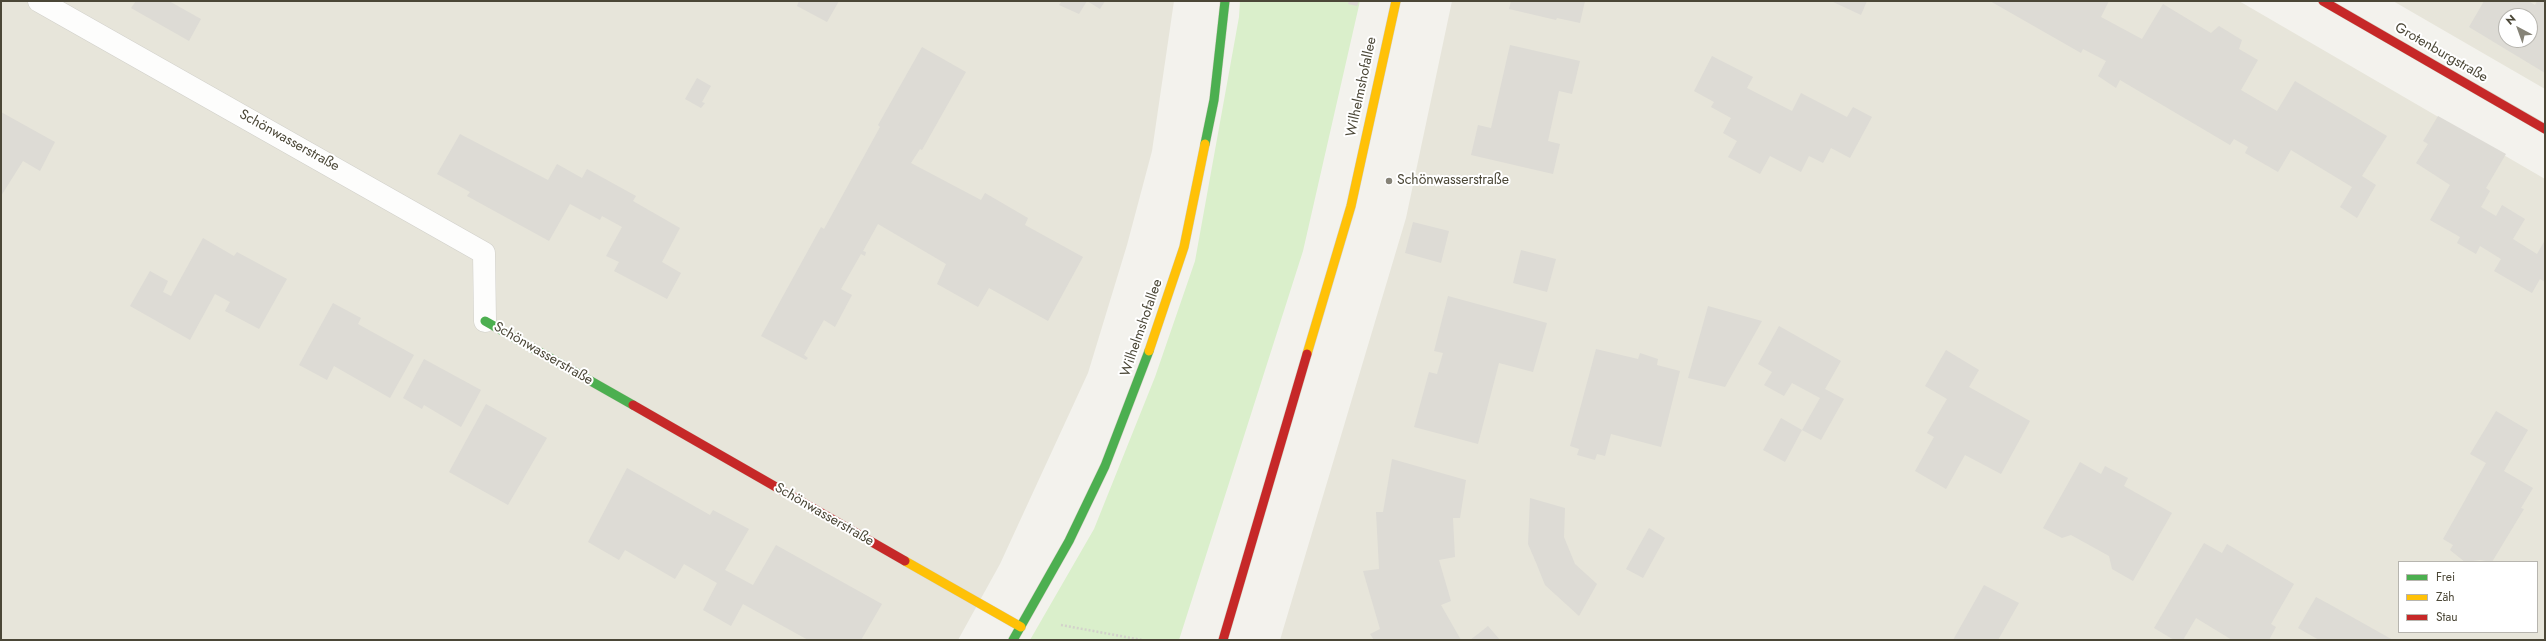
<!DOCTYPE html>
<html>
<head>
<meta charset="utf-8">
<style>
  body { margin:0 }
  #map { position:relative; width:2546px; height:641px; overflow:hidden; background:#f3f2ed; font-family:Jost,sans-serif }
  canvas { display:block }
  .frame { position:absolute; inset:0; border:2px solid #4b4737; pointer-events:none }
  .legend { position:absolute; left:2398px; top:561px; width:140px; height:72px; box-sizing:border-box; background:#fff; border:1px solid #b7b5af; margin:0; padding:5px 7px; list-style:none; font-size:12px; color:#4b4737 }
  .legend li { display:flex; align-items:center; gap:8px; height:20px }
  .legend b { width:20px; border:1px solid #b7b5af }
  .north { position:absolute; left:2498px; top:8px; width:40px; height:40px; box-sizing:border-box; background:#fff; border:1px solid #b7b5af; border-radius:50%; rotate:319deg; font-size:11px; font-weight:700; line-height:16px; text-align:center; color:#4b4737 }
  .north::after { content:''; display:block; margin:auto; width:14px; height:18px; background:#868377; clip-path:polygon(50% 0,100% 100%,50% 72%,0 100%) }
</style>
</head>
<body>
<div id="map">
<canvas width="2546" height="641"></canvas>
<div class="frame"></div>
<ul class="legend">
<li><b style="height:5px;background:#4caf50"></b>Frei</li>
<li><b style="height:5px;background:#ffc107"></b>Zäh</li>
<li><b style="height:5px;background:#c62828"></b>Stau</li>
</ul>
<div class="north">N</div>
</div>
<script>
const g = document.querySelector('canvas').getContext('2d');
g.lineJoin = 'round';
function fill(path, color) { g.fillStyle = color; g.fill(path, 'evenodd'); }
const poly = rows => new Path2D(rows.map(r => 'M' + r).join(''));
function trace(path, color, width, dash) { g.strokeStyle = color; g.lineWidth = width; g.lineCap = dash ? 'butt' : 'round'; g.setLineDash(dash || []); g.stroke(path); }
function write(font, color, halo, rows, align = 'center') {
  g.font = font + ' Jost,sans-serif'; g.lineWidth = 4; g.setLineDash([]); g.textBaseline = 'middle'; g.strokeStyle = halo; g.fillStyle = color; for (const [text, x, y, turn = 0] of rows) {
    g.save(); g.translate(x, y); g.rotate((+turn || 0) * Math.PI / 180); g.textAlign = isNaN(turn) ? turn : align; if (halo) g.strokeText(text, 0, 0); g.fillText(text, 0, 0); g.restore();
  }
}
fill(poly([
  [1,1,1174,1,1152,151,1127,245,1088,373,1000,564,958,640,1,640],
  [1452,1,2239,1,2545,179,2545,640,1280,640,1406,218],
  [2399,562,2537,562,2537,632,2399,632],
  [2393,1,2545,1,2545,89],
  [2506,16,2530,16,2530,40,2506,40]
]), '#e7e5da');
fill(poly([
  [1240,1,1360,1,1303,251,1179,640,1030,640,1094,529,1155,377,1195,261,1239,17]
]), '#daefcb');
fill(poly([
  [136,1,169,1,201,19,189,41,131,8],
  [799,1,839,1,827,22,797,6],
  [1062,1,1105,1,1100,9,1087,1,1079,14,1059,5],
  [1349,1,1359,1,1357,6,1348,4],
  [1511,1,1585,1,1580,23,1557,18,1556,20,1509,9],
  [1831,1,1867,1,1861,15],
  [1990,1,2109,1,2101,17,2142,39,2163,4,2211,33,2219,26,2242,40,2239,49,2258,60,2241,90,2277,111,2295,81,2387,136,2362,176,2376,185,2357,218,2340,207,2352,187,2291,150,2278,172,2245,153,2248,147,2234,139,2230,145,2120,80,2116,88,2098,76,2106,61,2083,49,2081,53],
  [2484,1,2528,1,2535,5,2537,1,2545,1,2545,73,2469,27],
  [2506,16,2530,16,2530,40,2506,40],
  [1510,45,1580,61,1572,94,1559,91,1548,141,1560,144,1553,174,1471,155,1478,125,1491,128],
  [922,47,966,72,922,150,920,149,911,163,981,200,985,193,1028,218,1025,225,1083,257,1048,321,989,288,978,307,937,284,946,264,878,224,863,251,866,252,865,256,861,254,841,289,852,295,835,327,824,320,804,355,808,358,806,360,761,336,821,227,824,229,880,127,878,125],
  [1712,56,1753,77,1747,88,1792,111,1801,93,1847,117,1853,107,1872,117,1850,158,1831,148,1823,163,1809,156,1801,172,1770,156,1760,174,1728,157,1737,141,1723,133,1731,118,1711,107,1714,102,1694,91],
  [697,78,711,86,702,102,705,103,701,108,685,99],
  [1,112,55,142,40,171,23,161,1,196],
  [2438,116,2506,154,2486,188,2490,191,2481,207,2496,216,2502,205,2525,219,2513,239,2537,254,2545,240,2545,282,2540,279,2532,293,2494,271,2501,259,2480,246,2476,254,2457,243,2460,237,2430,220,2450,185,2416,163,2428,144,2423,141],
  [460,134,548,180,557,164,582,178,587,169,636,196,633,201,680,228,662,262,681,273,667,299,614,271,619,262,606,256,622,227,602,216,600,220,570,204,549,241,467,196,470,192,437,174],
  [1413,222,1449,231,1441,263,1405,253],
  [203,238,234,256,237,252,287,279,259,329,225,311,230,302,215,294,190,340,130,306,150,271,168,281,163,292,171,296],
  [1521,250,1556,259,1547,292,1513,283],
  [1448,296,1547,323,1533,372,1499,363,1478,444,1414,427,1429,372,1437,374,1443,353,1434,351],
  [333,303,361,318,358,324,414,355,390,398,334,366,327,380,299,365],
  [1708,306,1762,321,1725,387,1688,378],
  [1779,326,1841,361,1825,389,1844,399,1821,440,1802,430,1820,398,1792,383,1784,396,1764,385,1772,372,1758,364],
  [1596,349,1638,359,1640,353,1658,359,1657,365,1680,371,1661,447,1611,434,1605,456,1597,454,1595,460,1577,455,1579,449,1570,446],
  [1946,350,1979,370,1969,387,2030,421,2001,474,1965,455,1946,489,1915,471,1934,437,1927,433,1947,399,1925,386],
  [424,359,481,390,461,427,424,405,422,409,403,398],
  [486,404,547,438,508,505,449,472],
  [2496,411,2528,430,2504,471,2533,488,2521,508,2524,509,2492,562,2480,560,2465,562,2450,550,2453,545,2443,539,2486,463,2470,454],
  [1781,418,1802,430,1785,462,1763,450],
  [1392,459,1466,480,1460,518,1453,518,1455,557,1439,560,1451,601,1441,605,1461,640,1374,640,1370,634,1380,629,1363,571,1379,569,1376,512,1383,512],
  [2080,462,2101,474,2105,466,2128,478,2124,486,2172,513,2133,581,2112,569,2109,556,2071,535,2062,538,2043,528],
  [627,468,710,515,713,510,749,529,725,570,753,585,776,545,882,604,861,640,808,640,743,604,731,626,703,610,717,583,684,564,675,579,625,550,619,560,588,542],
  [1530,498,1565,508,1564,537,1575,564,1597,584,1579,616,1545,585,1537,565,1528,544],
  [1649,528,1665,538,1643,578,1626,569],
  [2204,543,2222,553,2227,544,2294,584,2271,624,2276,627,2269,640,2232,640,2196,618,2183,640,2174,640,2154,628],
  [1984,585,2019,603,1998,640,1953,640],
  [2316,597,2329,604,2393,640,2319,640,2298,628],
  [1488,626,1500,640,1470,640,1478,634]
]), '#dddbd5');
const lane = poly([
  [39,1,484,253,485,321]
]);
const fast = poly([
  [1205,144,1214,100,1225,1],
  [485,321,633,405],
  [1013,640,1069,541,1105,466,1149,351]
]);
const slow = poly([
  [1149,351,1184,247,1205,144],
  [1307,354,1351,206,1396,1],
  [905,561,1021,627]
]);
const jam = poly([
  [2323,1,2545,129],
  [633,405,905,561],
  [1223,640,1307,354]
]);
trace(lane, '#d1d0ca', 23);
trace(fast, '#d3d1c3', 10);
trace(slow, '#d3d1c3', 10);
trace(jam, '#d3d1c3', 10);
trace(poly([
  [1061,625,1142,640]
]), '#d3d2cb', 2.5, [2, 2]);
trace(lane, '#fdfdfc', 22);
trace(fast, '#4caf50', 9);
trace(slow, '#ffc107', 9);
trace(jam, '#c62828', 9);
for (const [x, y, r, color] of [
  [1389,181,4,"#868377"]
]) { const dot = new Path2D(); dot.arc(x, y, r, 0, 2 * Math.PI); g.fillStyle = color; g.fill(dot); trace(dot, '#fff', 1.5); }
write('14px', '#4b4737', '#fff', [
  ["Grotenburgstraße",2441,53,30],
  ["Wilhelmshofallee",1362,87,-78],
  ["Schönwasserstraße",289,141,29],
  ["Wilhelmshofallee",1142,328,-71],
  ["Schönwasserstraße",543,354,30],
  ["Schönwasserstraße",824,515,30]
]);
write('14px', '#4b4737', '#fff', [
  ["Schönwasserstraße",1397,181]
], 'left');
</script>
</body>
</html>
